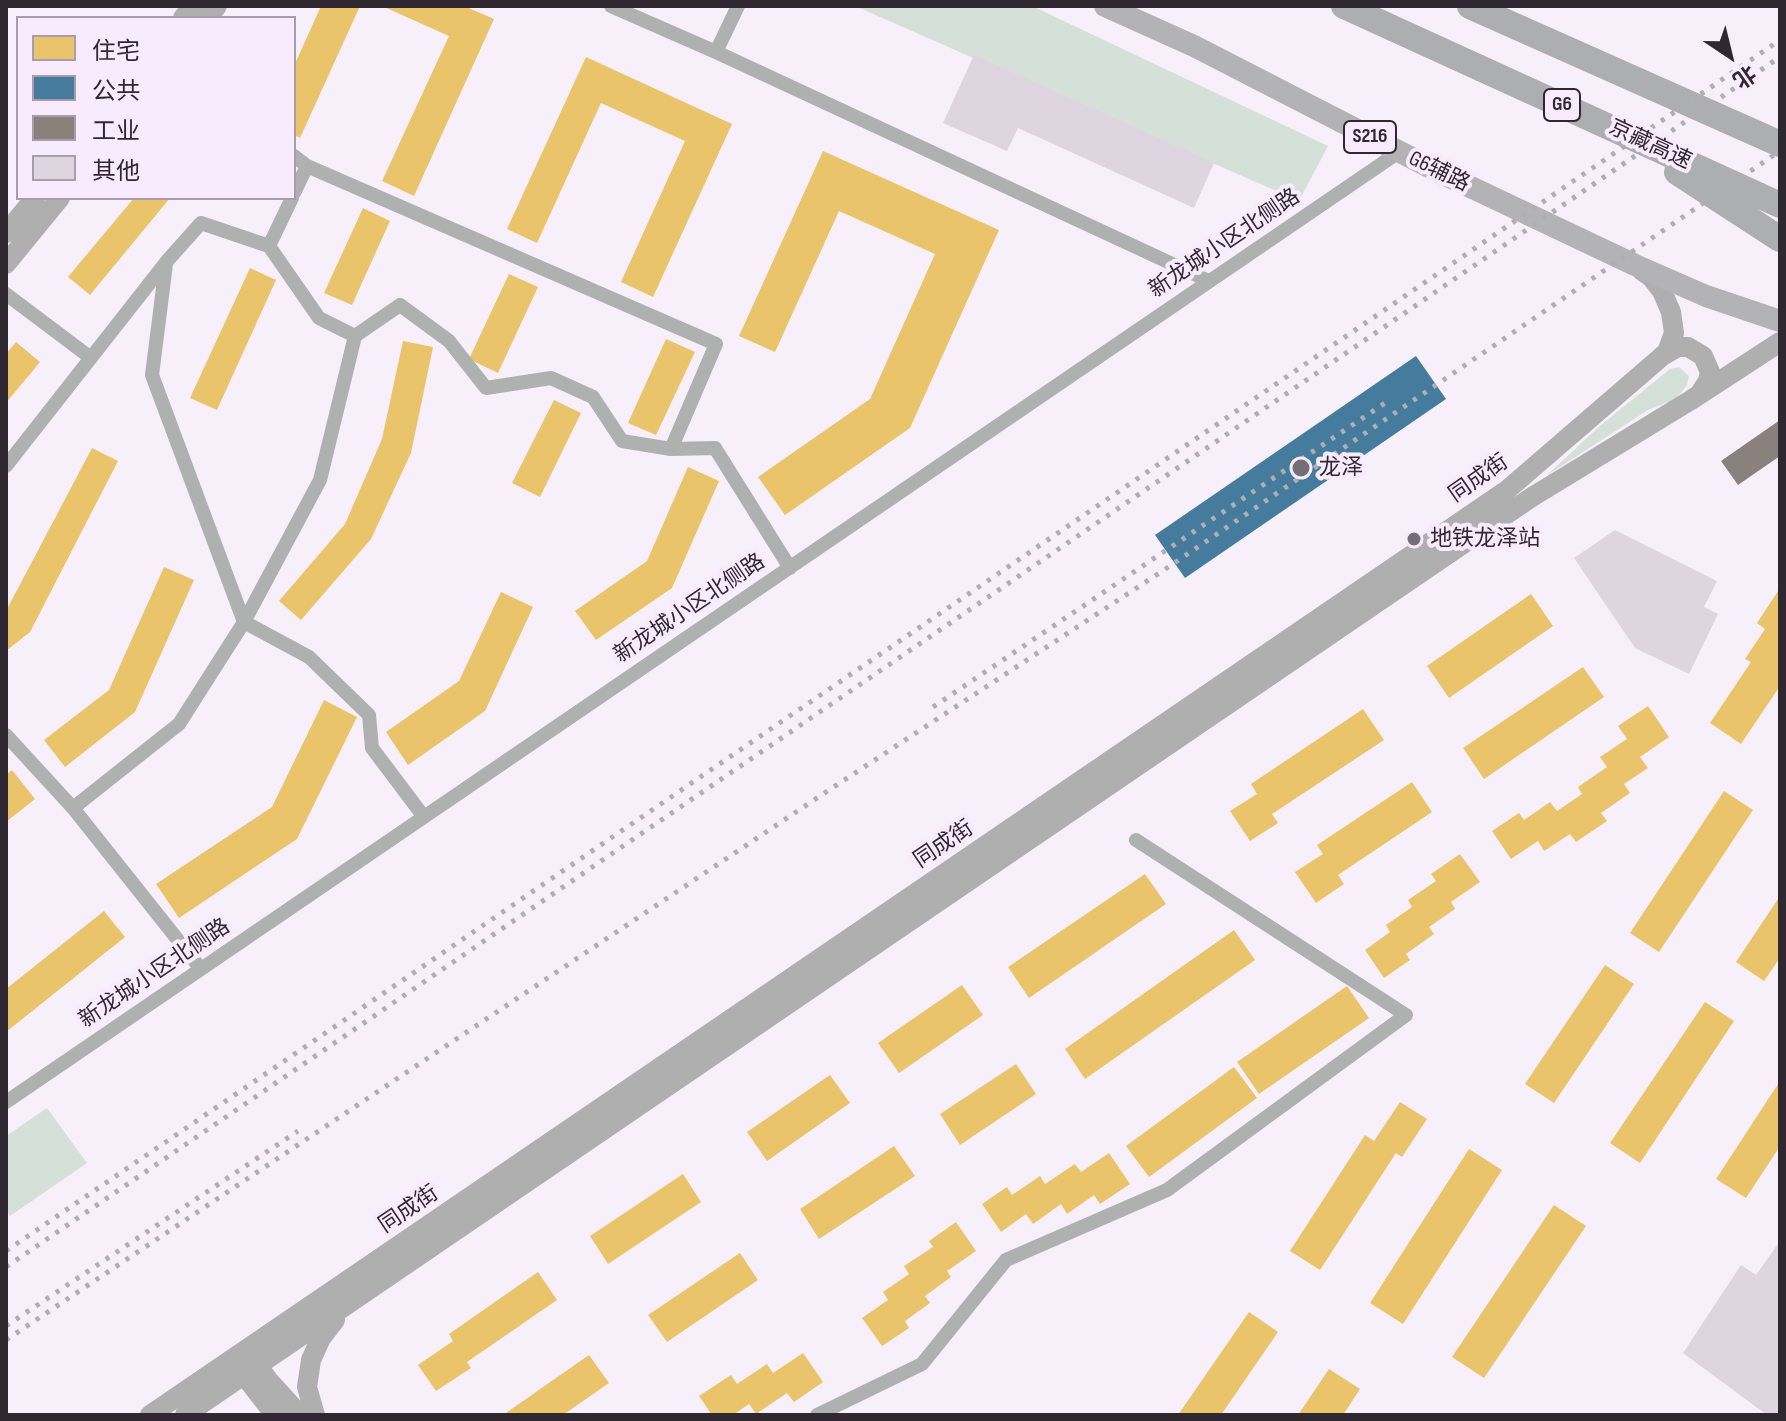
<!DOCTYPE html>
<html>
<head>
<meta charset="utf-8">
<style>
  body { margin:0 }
  #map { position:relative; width:1786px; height:1421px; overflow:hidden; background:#f7effa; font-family:"Sofia Sans Condensed","Noto Sans SC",sans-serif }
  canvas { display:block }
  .frame { position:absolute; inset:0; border:8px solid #2f2831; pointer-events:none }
  .legend { position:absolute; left:16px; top:16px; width:280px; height:184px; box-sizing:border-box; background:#f9ebfe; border:2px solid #a89dac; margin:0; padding:10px 14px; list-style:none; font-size:24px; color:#2f2831 }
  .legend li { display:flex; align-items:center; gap:16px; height:40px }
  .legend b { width:40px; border:2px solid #a89dac }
  .north { position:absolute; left:1690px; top:16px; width:80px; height:80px; -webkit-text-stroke:6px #f9ebfe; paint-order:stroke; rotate:145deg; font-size:22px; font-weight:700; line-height:32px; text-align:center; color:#2f2831 }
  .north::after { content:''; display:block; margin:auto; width:28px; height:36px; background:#2f2831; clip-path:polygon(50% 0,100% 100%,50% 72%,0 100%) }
</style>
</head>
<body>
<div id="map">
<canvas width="1786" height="1421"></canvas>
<div class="frame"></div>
<ul class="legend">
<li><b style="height:22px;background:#e9c46a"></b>住宅</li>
<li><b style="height:22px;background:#457b9d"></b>公共</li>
<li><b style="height:22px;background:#8a817c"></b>工业</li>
<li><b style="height:22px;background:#ded5e1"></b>其他</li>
</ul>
<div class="north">北</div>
</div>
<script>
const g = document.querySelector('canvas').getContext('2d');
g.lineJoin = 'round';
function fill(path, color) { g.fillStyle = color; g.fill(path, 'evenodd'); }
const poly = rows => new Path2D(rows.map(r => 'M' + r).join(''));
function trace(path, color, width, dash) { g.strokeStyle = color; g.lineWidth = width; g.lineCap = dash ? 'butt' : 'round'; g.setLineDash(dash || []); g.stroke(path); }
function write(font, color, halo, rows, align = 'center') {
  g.font = font + ' "Sofia Sans Condensed","Noto Sans SC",sans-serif'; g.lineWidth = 8; g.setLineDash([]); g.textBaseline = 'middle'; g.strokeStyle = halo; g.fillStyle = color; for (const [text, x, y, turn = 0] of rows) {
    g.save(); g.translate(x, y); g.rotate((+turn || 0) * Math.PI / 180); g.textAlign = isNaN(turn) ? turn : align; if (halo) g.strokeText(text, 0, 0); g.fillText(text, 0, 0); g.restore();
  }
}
fill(poly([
  [855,6,1032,6,1328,146,1299,201],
  [1679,367,1689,376,1687,385,1676,399,1648,410,1546,476,1601,425,1670,369],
  [47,1108,87,1163,10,1216,6,1209,6,1136]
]), '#d5e1d8');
fill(poly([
  [321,6,360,6,300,138,294,135,294,66],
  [382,6,464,6,494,19,414,196,382,181,449,36],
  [586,57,732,124,653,297,621,282,685,141,601,103,537,243,507,229],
  [823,151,999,230,910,428,785,515,758,477,870,399,935,254,839,211,775,352,739,336],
  [134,198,170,198,90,295,68,277],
  [363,208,390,221,352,305,324,293],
  [250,268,276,280,217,410,190,398],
  [509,274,538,287,498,373,469,359],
  [666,339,695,352,656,435,628,423],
  [403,341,433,347,411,453,371,539,301,620,279,601,345,524,382,439],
  [16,342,40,362,6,403,6,354],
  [554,400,581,413,540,497,512,483],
  [92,448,118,461,30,632,6,651,6,611],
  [688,467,719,481,672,588,596,640,575,611,647,561],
  [164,567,194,580,135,712,65,767,44,740,109,690],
  [1780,588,1780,686,1741,744,1710,723,1751,662,1745,659,1765,629,1757,623],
  [501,592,533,607,485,711,408,765,386,732,459,681],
  [1531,594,1553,626,1449,698,1427,666],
  [1583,667,1604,697,1484,779,1463,748],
  [324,700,357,717,297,839,179,918,156,884,272,807],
  [1648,706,1669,737,1640,757,1648,768,1624,784,1630,793,1601,813,1607,821,1576,842,1570,834,1544,851,1538,841,1511,859,1492,831,1519,813,1524,820,1550,802,1557,811,1582,794,1578,787,1607,767,1600,757,1627,739,1618,726],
  [1363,709,1384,740,1272,814,1278,823,1250,841,1230,811,1257,794,1251,784],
  [12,770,35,799,6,822,6,775],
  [1412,782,1432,812,1338,875,1344,884,1316,903,1295,872,1323,854,1317,845],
  [1724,791,1753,810,1659,952,1630,933],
  [1460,854,1480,882,1451,902,1455,909,1429,927,1434,934,1406,954,1410,960,1384,978,1365,950,1390,932,1386,925,1412,907,1408,900,1436,881,1431,874],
  [1145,874,1166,904,1029,998,1008,967],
  [1780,896,1780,958,1764,981,1736,962],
  [104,911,125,937,6,1032,6,989],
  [1234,930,1255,960,1085,1079,1065,1049],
  [1605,965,1634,984,1554,1103,1525,1084],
  [962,985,983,1015,899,1073,878,1043],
  [1347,986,1369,1018,1259,1094,1237,1062],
  [1705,1002,1734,1021,1640,1163,1610,1143],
  [1016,1064,1036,1094,960,1145,940,1114],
  [1234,1067,1257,1098,1149,1177,1126,1146],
  [830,1075,850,1103,767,1161,747,1132],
  [1780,1081,1780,1146,1746,1198,1716,1179],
  [1400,1102,1427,1119,1402,1157,1396,1153,1320,1270,1290,1251,1365,1135,1374,1141],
  [894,1146,915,1176,819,1239,800,1209],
  [1469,1149,1502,1170,1403,1324,1370,1303],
  [1109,1153,1130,1184,1100,1204,1094,1195,1067,1214,1061,1204,1033,1224,1026,1214,1001,1232,982,1204,1007,1187,1012,1195,1040,1176,1045,1184,1075,1164,1081,1172],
  [683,1174,701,1202,608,1264,590,1236],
  [1554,1205,1586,1226,1484,1378,1452,1357],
  [956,1222,976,1251,947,1271,951,1277,925,1296,930,1303,905,1321,909,1328,882,1346,862,1318,888,1300,883,1292,909,1274,904,1266,933,1247,929,1241],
  [740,1253,758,1280,667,1342,648,1315],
  [538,1272,557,1300,467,1362,471,1368,436,1391,418,1365,453,1341,449,1334],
  [1249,1312,1278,1332,1221,1415,1178,1415],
  [803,1353,823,1382,794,1402,787,1393,756,1414,749,1404,733,1415,712,1415,699,1396,731,1375,737,1384,767,1364,773,1373],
  [589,1355,609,1383,563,1415,503,1415],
  [1329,1369,1360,1389,1343,1415,1298,1415]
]), '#e9c46a');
fill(poly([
  [1416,356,1446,399,1185,578,1155,535]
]), '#457b9d');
fill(poly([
  [1780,420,1780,456,1738,485,1721,461]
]), '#8a817c');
fill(poly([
  [974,55,1214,163,1194,208,1018,128,1007,151,943,123],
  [1615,530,1717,581,1704,607,1718,614,1689,674,1635,648,1574,558],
  [1780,1241,1780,1415,1767,1415,1683,1353,1741,1265,1756,1275]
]), '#ded5e1');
trace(poly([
  [611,6,716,52,1209,281],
  [716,52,738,6],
  [294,156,307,166],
  [269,246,292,198],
  [6,294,91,358],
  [355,336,320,480,244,622,309,657,369,715,372,748,424,817],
  [671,449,715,448,790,568],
  [6,466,167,261,201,223,269,246,319,318,355,336,400,305,449,341,486,388,551,378,593,397,622,441,671,449,716,344,307,166,294,193],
  [6,735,73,808,201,969],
  [73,808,179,724,244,622,152,375,166,264],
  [6,1102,1399,152],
  [817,1415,922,1364,1006,1260,1167,1190,1406,1015,1136,840]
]), '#afb1b0', 14);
trace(poly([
  [183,18,193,6],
  [207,18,217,6],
  [6,233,35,198],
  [6,264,60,198],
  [1662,356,1678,347,1688,347,1703,356,1710,372,1708,381,1700,393],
  [251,1356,269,1381,300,1415],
  [237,1366,275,1415],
  [150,1415,1507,490,1667,352,1674,333,1671,312,1662,291,1651,277,1641,270],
  [185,1415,1532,497,1691,400,1780,342],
  [315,1415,307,1387,311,1360,321,1338,335,1320]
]), '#afafb0', 20);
trace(poly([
  [1105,6,1194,46,1439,172,1635,265,1706,296,1780,321]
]), '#b3b3b5', 22);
trace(poly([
  [1344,6,1780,205],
  [1470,6,1780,144],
  [1677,172,1780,239]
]), '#adaeaf', 26);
trace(poly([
  [933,707,1391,399],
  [6,1251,1780,40],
  [6,1267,1780,57],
  [6,1326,298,1131],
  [6,1340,823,794,1170,566,1780,151]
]), '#b0aeb3', 5, [4, 8]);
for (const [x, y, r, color] of [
  [1301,468,10,"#756e77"],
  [1414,539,8,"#756e77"]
]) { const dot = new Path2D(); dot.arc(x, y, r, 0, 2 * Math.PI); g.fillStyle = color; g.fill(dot); trace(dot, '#f9ebfe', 3); }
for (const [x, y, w] of [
  [1562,105,36],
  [1370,137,52]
]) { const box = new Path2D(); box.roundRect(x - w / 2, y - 16, w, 32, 6); g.fillStyle = '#f9ebfe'; g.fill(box); trace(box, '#2f2831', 2); }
write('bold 20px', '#2f2831', null, [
  ["G6",1562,105],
  ["S216",1370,137]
]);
write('22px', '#2f2831', '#f9ebfe', [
  ["京藏高速",1650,145,25],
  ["G6辅路",1439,172,26],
  ["新龙城小区北侧路",1225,244,-34],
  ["同成街",1479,479,-35],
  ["新龙城小区北侧路",690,609,-34],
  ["同成街",944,845,-34],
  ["新龙城小区北侧路",155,974,-34],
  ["同成街",409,1210,-34]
]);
write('22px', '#2f2831', '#f9ebfe', [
  ["龙泽",1319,468],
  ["地铁龙泽站",1430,539]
], 'left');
</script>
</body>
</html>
